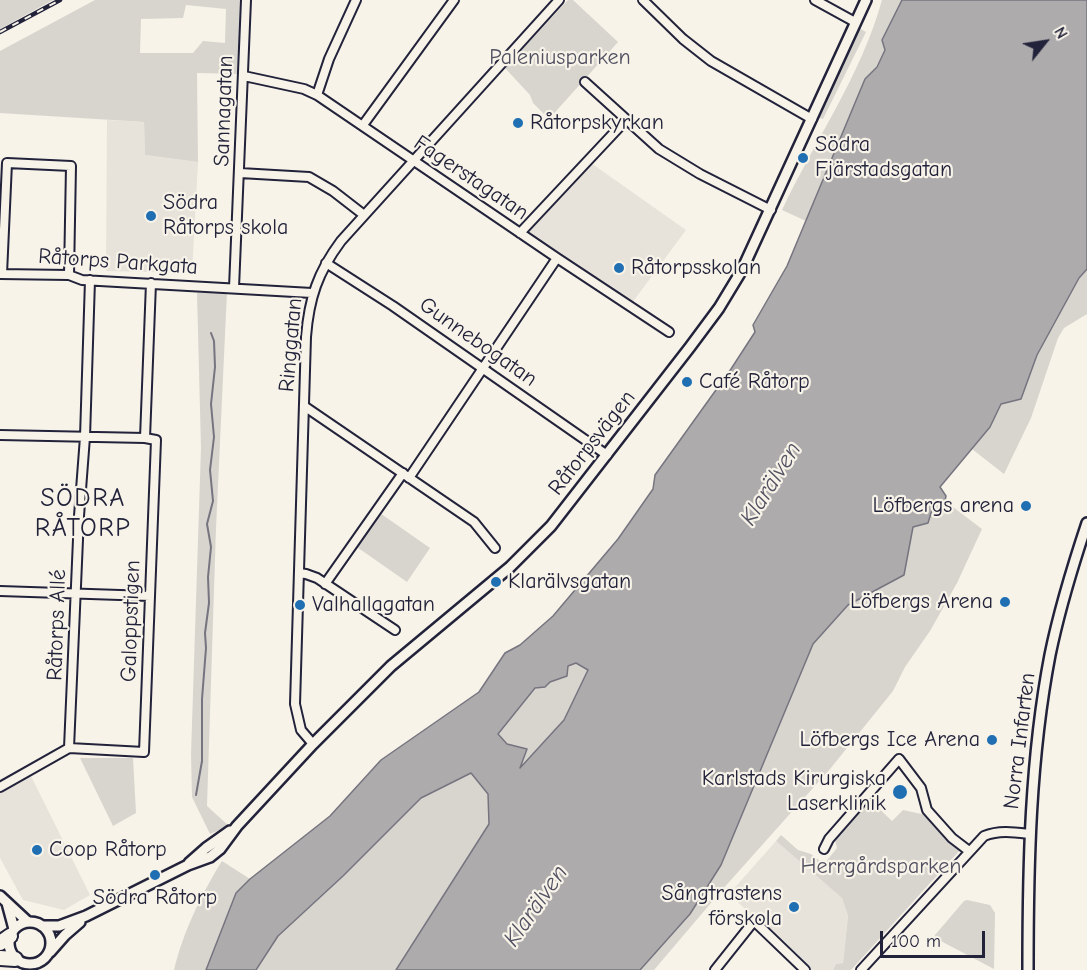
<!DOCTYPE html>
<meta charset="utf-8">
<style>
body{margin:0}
#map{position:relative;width:1087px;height:970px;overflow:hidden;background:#f7f3e8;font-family:"Comic Neue",sans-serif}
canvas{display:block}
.north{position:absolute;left:1015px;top:12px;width:60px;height:60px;-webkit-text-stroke:4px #f7f3e8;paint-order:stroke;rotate:60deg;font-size:16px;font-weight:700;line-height:24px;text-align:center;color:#22223b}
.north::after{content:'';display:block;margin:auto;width:21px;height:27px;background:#22223b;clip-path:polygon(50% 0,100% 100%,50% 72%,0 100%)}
.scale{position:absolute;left:880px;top:931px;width:105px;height:27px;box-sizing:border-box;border:3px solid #22223b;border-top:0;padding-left:8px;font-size:18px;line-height:21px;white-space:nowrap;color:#22223b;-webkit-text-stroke:4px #f7f3e8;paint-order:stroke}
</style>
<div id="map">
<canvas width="1087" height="970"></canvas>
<div class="north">N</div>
<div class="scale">100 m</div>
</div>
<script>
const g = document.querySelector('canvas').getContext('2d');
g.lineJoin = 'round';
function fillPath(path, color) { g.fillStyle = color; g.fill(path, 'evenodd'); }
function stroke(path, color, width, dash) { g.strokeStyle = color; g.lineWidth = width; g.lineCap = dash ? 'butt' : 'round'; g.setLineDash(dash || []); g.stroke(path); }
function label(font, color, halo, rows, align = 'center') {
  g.font = font + ' "Comic Neue",sans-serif'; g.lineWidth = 4.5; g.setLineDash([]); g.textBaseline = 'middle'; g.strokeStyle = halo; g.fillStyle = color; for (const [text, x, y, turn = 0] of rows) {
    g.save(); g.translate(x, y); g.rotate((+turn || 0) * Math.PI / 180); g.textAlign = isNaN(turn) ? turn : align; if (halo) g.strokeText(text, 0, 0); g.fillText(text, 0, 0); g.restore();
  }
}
fillPath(new Path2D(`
 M107,120L144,122L145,155L198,162L192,273L106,271Z
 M591,163L686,230L632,303L525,232Z
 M31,776L90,895L64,910L23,900L0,858V792Z
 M776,841L842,898L848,916L843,963L836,964L833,970H810L729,894Z`), '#e7e3db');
fillPath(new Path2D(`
 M0,0H53L0,29Z
 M95,0H241L239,74L197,73L198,162L145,155L144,122L0,113V51ZM186,5L226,9L225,43L203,41L193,53H140L141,19L183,18Z
 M568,0H573L618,42L549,119L533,103L530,95L505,68Z
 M882,0H902L882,40L885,49L876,67L865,79L806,221L782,210C815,140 861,76 882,0Z
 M857,27L866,32L823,119L817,117Z
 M1087,269V314L1064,328L1058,338L1031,418L1004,474L972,449L990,427L1001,403L1021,399L1037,355L1079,278Z
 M227,292L216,528L207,806L229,826L210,834L192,797L191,754L201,448L197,293Z
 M945,501L982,529L957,583L930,631L905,667L893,691L830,769L722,890L654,970H640L690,914L721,865L813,644L848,605L903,575L913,527L928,523L932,510L937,502Z
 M377,511L430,548L407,582L354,545Z
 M576,663L588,670L564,720L519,769L507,744L498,734L535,688L545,687L550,682L567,676L568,666Z
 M80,758H133L136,813L113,826Z
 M471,773L488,794L490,824L396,970H256L278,936L343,876L421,798Z
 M868,798L892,821L903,810L926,815L961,849L851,970H833L836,964L843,963L848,916L842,898L776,841L781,835L798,850L811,854L824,864L837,848L834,837Z
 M222,861L250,879L236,893L206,970H174C183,932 202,893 222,861Z
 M967,900L990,905L995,913L994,969L935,938V935L964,901Z`), '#d8d5cf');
const water = new Path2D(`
 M902,0H1087V269L1079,278L1037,355L1021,399L1001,404L990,427L940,487L946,496L945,501L937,502L932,510L928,523L913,527L904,575L848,605L813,644L721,865L690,914L640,970H396L489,824L488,794L471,773L421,798L343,876L278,936L256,970H206L236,893L250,879L330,816L381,760L479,692L505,653L520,645L553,616L618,539L653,489L655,475L731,369L755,332L753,325L787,266L865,79L877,67L885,50L882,40ZM576,663L588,670L564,720L520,768L527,749L507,744L498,734L535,688L545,687L550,682L567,676L568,666Z`);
fillPath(water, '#aeabad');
stroke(water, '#76747f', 1.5);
stroke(new Path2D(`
 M196,795L202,761V699L206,648L205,633L209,603L208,577L211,547L207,524L213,501L210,470L214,437L211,404L215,367L214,341L211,333`), '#76747f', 2);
const minor = new Path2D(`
 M643,0L683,39L711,61L812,119
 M815,0L855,22
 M244,76L304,89L317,95L557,258L669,332
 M585,82L659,149L700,174L771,210
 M317,95L329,59L356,0
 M363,125L454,0
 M240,173L309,177L333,191L364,215
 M520,233L626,120
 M326,263L393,306L607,455
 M0,274L69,275L82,280L312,293
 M2,274L7,163L71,166L69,275
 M234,288L246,0
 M304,406L474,522L495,548
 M0,435L145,438
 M409,478L557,258
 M299,573L306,574L317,578L395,630
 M325,584L403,473
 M0,591L150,596
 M313,744L301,730L295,704L306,337C309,298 318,272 341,241L559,0
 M69,748L144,752L156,440L145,438L151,283
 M0,787L69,748L79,516L85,437L90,280
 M824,849L829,839L899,759L921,788L927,810L952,838L969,851
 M715,970L754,921L805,970
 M861,970L984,836C999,830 1013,832 1029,834`);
const tertiary = new Path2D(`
 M189,863L206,848L230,831
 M0,896L28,922
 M7,903L14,929
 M9 943a21 21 0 1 1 42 0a21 21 0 1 1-42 0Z
 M42,926H59L86,916L188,865L210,857L220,849L237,826L313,744L391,666L510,567L551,526L690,347L719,308L742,270L866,0
 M50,952L65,935L80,922
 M1028,970C1028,865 1030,759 1050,655C1059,611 1073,565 1087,523`);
const motorway = new Path2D(`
 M0,943L10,936
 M0,958L15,959`);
stroke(minor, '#22223b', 12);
stroke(tertiary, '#22223b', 14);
stroke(motorway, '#22223b', 18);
stroke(minor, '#f7f3e8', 8);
stroke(tertiary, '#f7f3e8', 9);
stroke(motorway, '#f7f3e8', 14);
const rail = new Path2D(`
 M0,32L60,0`);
stroke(rail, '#22223b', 4.5);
stroke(rail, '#f7f3e8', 2, [7]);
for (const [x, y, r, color] of [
 [518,123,6,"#1f6fb2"],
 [803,158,6,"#1f6fb2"],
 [151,216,6,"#1f6fb2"],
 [619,268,6,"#1f6fb2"],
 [687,382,6,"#1f6fb2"],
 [1026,506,6,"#1f6fb2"],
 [496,582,6,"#1f6fb2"],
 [1005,602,6,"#1f6fb2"],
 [300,605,6,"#1f6fb2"],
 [992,740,6,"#1f6fb2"],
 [900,792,8,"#1f6fb2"],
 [37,850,6,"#1f6fb2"],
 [155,875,6,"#1f6fb2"],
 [794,907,6,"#1f6fb2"]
]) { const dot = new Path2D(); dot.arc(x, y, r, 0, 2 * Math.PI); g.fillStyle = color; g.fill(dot); stroke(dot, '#f7f3e8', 2); }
label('22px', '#504f60', '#f7f3e8', [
 ["Paleniusparken",560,58],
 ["Herrgårdsparken",881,867]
]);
label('22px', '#22223b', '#f7f3e8', [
 ["Sannagatan",224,111,-88],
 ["Fagerstagatan",471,178,34],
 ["Råtorps Parkgata",118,262,4],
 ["Gunnebogatan",478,342,35],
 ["Ringgatan",291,345,-85],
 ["Råtorpsvägen",592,443,-52],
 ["Galoppstigen",131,621,-88],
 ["Råtorps Allé",57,625,-88],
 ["Norra Infarten",1020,741,-83]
]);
label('22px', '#22223b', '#f7f3e8', [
 ["Råtorpskyrkan",530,123],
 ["Södra",815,145],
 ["Fjärstadsgatan",815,170],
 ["Södra",163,203],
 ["Råtorps skola",163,228],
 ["Råtorpsskolan",631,268],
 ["Café Råtorp",699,382],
 ["Löfbergs arena",1014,506,"right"],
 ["Klarälvsgatan",508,582],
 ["Löfbergs Arena",993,602,"right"],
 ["Valhallagatan",312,605],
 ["Löfbergs Ice Arena",980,740,"right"],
 ["Karlstads Kirurgiska",886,779,"right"],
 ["Laserklinik",886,804,"right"],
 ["Coop Råtorp",49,850],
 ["Sångtrastens",782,894,"right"],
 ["förskola",782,919,"right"],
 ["Södra Råtorp",155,898,"center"]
], 'left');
label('italic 24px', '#535263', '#f7f3e8', [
 ["Klarälven",771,484,-58],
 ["Klarälven",536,906,-55]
]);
g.letterSpacing = '1.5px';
label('26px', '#22223b', '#f7f3e8', [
 ["SÖDRA",83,499],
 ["RÅTORP",83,529]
]);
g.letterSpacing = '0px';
</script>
